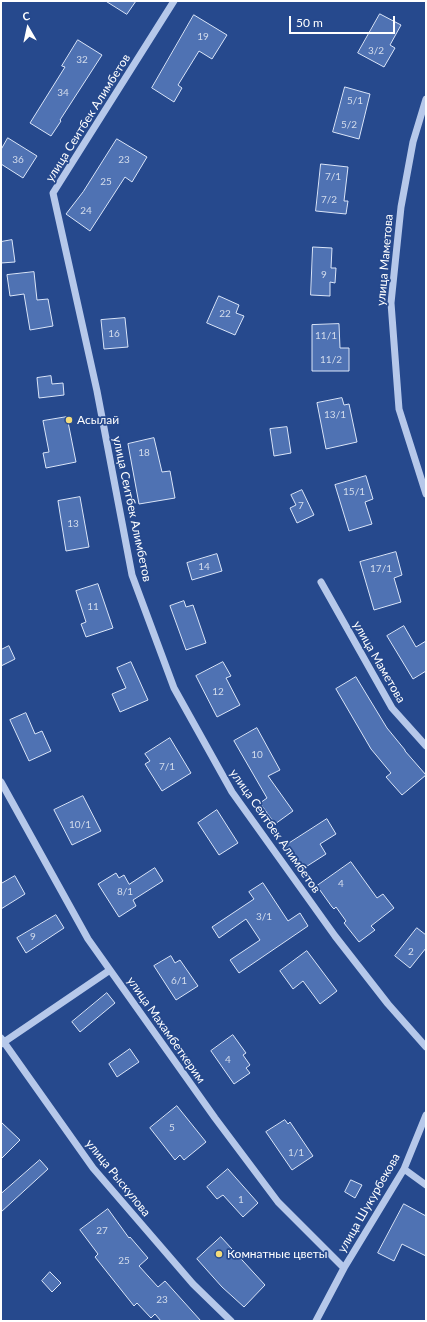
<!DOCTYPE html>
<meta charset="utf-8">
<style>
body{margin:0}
#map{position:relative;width:427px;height:1322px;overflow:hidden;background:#26498d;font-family:Lato,sans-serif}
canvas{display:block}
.frame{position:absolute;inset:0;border:2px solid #fff;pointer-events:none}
.north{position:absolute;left:8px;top:8px;width:40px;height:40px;-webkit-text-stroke:3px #26498d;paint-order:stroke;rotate:351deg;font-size:11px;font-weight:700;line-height:16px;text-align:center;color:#fff}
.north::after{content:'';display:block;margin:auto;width:14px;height:18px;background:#fff;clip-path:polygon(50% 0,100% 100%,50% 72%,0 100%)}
.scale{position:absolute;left:289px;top:16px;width:106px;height:18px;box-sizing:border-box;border:2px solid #fff;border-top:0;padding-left:5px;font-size:12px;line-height:14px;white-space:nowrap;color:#fff;-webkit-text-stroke:3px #26498d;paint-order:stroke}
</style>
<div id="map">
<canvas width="427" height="1322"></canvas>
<div class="frame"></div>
<div class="north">С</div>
<div class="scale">50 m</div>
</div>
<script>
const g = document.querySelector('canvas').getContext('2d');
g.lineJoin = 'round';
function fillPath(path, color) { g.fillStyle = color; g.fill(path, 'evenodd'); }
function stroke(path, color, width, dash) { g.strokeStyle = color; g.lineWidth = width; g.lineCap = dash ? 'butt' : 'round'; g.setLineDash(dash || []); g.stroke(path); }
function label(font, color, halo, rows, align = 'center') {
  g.font = font + ' Lato,sans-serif'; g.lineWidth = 3.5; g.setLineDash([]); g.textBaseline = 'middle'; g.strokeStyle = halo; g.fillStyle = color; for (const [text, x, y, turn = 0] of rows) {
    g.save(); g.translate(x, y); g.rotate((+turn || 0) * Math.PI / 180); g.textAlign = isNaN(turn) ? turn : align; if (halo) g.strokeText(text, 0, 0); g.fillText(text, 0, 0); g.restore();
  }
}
const building = new Path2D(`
 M106,1H136L127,14Z
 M380,14L401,25L390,45L395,48L384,67L358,53Z
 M194,15L227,35L212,59L199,51L178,85L182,88L174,102L152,88Z
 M78,40L102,55L60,120L61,121L51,136L30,123L65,67L62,66Z
 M345,87L370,94L359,139L333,132Z
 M8,138L37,156L23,178L1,164V150Z
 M117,139L147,157L132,182L125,177L90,231L66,214L83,192Z
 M321,164L348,167L344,201H348L346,214L316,211Z
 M12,240L15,262L1,263V242Z
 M313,247L332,248L331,268H336L335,283L330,282V296L311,295Z
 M34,272L37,300L48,299L53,326L30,330L24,294L10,296L7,275Z
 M219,296L239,305L236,313L244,316L235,335L207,323Z
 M125,318L128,347L104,349L101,320Z
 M339,324L340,348H349V371H312V325Z
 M51,376L52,384L63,383L64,395L39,398L37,378Z
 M342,398L344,405L349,404L357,442L326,449L317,403Z
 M67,417L76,462L46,468L43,453L49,452L43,421Z
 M287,427L291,453L274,456L270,429Z
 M154,438L162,472L170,471L175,498L139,504L128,444Z
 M366,476L373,499L365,502L372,524L349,531L335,485Z
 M302,490L314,515L297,523L290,508L296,505L291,495Z
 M80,497L89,547L66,551L58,501Z
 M396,552L402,575L394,578L401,602L374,610L360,562Z
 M217,554L222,571L192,580L187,563Z
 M98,584L113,628L86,637L81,624L86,622L76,591Z
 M184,601L186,607L193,605L206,643L186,650L170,606Z
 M404,626L416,647L426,641V671L413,679L387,636Z
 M9,646L15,659L1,666V650Z
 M131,662L148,700L120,712L112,694L126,688L117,668Z
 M223,662L231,676L226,678L240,705L217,717L196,676Z
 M356,677L387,728L405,750V751L426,775L402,795L386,777L391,773L371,749L336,689Z
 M26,713L35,734L42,731L51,751L29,761L10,720Z
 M257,728L280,770L268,776L293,811L275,824L260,803L267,798L234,741Z
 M170,738L191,773L162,791L145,764L150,761L145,754Z
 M83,796L101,831L72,845L54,810Z
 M217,810L238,843L219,855L198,823Z
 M327,819L336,834L320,844L326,854L301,870L285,846Z
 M351,862L377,898L383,894L394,908L371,926L375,930L359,942L344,923L346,921L336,907L334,909L332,907L317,886Z
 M155,868L163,881L133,900L136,906L119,917L98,884L116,873L119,878L124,875L129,884Z
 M15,876L25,894L1,909V884Z
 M263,883L288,921L300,913L308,926L239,973L230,960L260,940L246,919L219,938L212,927L254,899L249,892Z
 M56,915L64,928L26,953L17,938Z
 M417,928L426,935V948L410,968L395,956Z
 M307,951L337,991L320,1004L303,981L293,989L280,971Z
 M171,956L175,963L180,960L198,986L176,1000L154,966Z
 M107,993L115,1003L80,1032L72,1022Z
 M233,1035L246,1053L243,1055L250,1065L246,1068L250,1073L234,1084L211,1051Z
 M130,1049L139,1062L117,1077L109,1064Z
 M177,1106L206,1142L184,1160L180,1155L175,1160L150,1128Z
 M285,1120L288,1124L290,1122L313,1156L292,1170L266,1132Z
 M1,1122L20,1140L1,1159Z
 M40,1160L48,1169L1,1212V1194Z
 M228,1169L258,1203L243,1217L223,1195L217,1199L207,1187Z
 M351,1180L362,1185L355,1198L345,1192Z
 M404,1204L426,1216V1256L402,1244L394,1261L378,1253Z
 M108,1209L129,1238L130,1237L148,1258L139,1266L158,1287L165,1281L201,1321H161L155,1314L151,1318L137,1303L134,1306L95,1257L98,1254L80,1230Z
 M221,1237L265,1285L244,1307L222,1287L197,1259Z
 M50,1272L61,1283L52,1292L42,1281Z`);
fillPath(building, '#4f72b3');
stroke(building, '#dae5f8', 1);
stroke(new Path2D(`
 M174,1L53,193L97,391L132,575L174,688L232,792L335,936L388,1004L426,1047
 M426,99L413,142L401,207L391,303L399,409L426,494
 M321,582L392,708L426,746
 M1,782L88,939L215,1118L278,1202L344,1268
 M1,1038L93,1168L193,1284L231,1321
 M1,1044L110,970
 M404,1169L426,1185
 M316,1321L344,1268L404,1169L426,1115`), '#b6c8ea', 7);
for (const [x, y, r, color] of [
 [69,420,4,"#f4dc7a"],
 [219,1254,4,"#f4dc7a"]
]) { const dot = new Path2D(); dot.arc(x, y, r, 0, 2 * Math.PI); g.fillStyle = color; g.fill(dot); stroke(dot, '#26498d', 1.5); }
label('10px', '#d3dcec', null, [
 ["19",203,37],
 ["3/2",376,51],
 ["32",82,60],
 ["34",63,93],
 ["5/1",355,101],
 ["5/2",349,125],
 ["36",18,160],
 ["23",124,160],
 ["7/1",333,177],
 ["25",106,182],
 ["7/2",329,200],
 ["24",86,211],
 ["9",324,275],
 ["22",225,314],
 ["16",114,334],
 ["11/1",326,336],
 ["11/2",331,360],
 ["13/1",335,415],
 ["18",144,453],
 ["15/1",354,492],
 ["7",301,506],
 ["13",73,524],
 ["14",204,567],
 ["17/1",381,569],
 ["11",93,607],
 ["12",218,692],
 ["10",257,755],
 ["7/1",167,767],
 ["10/1",80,825],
 ["4",341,884],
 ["8/1",125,892],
 ["3/1",264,917],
 ["9",33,937],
 ["2",411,952],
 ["6/1",179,981],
 ["4",228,1060],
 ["5",172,1128],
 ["1/1",296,1153],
 ["1",241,1200],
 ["27",102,1231],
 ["25",124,1261],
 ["23",162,1300]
]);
label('12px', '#fff', '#26498d', [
 ["улица Сеитбек Алимбетов",88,118,-58],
 ["улица Маметова",385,260,-85],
 ["улица Сеитбек Алимбетов",132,509,78],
 ["улица Маметова",379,662,60],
 ["улица Сеитбек Алимбетов",275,831,55],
 ["улица Махамбеткерим",166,1030,55],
 ["улица Рыскулова",118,1178,51],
 ["улица Шукурбекова",369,1203,-60]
]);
label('12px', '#fff', '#26498d', [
 ["Асылай",77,420],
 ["Комнатные цветы",227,1254]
], 'left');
</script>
